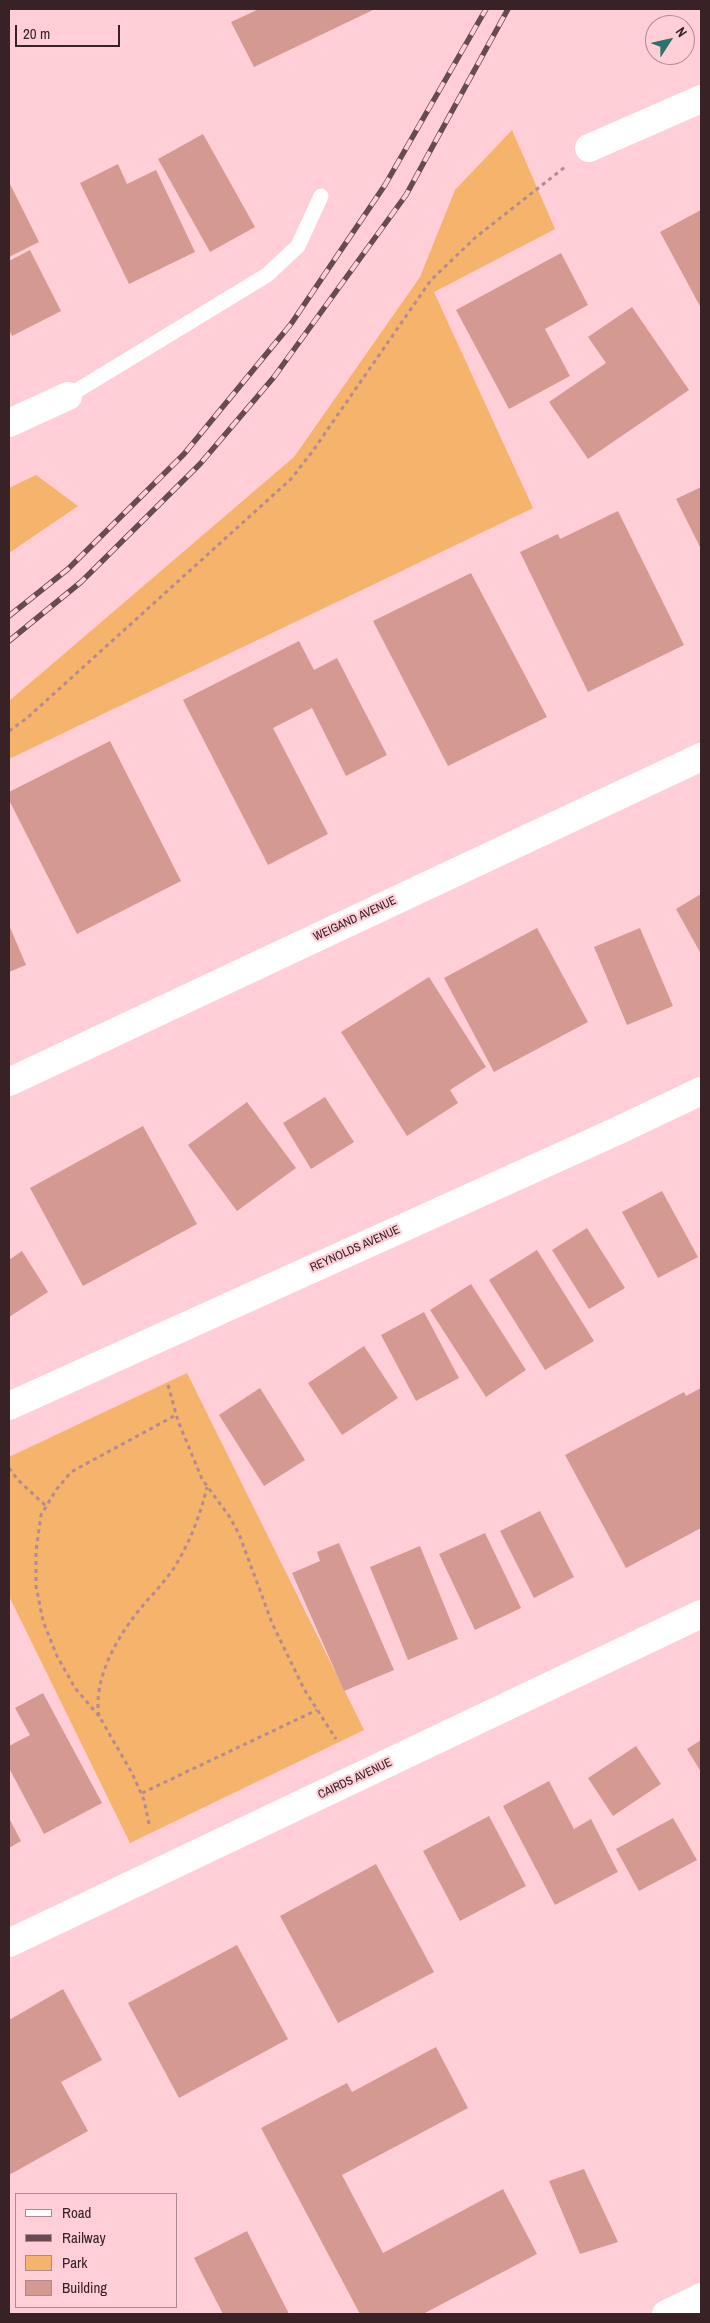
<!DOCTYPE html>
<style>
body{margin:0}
#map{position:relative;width:710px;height:2323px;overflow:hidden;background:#ffced6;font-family:"Archivo Narrow",sans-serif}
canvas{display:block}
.frame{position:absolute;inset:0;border:10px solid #382226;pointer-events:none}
.legend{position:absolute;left:15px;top:2193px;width:162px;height:115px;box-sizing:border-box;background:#ffced6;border:1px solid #af8990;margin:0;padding:6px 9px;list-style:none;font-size:15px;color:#382226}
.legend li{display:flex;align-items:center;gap:10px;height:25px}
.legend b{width:25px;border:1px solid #af8990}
.north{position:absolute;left:645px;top:15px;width:50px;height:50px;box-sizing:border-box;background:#ffced6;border:1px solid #af8990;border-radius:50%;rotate:55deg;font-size:14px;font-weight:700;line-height:20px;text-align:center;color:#382226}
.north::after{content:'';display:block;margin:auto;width:18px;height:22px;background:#2b736d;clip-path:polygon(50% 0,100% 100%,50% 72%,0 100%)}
.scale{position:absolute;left:15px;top:25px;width:105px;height:22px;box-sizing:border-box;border:2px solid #382226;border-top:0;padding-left:6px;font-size:15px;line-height:18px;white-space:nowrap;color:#382226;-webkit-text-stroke:4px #ffced6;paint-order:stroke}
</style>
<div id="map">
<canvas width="710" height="2323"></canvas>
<div class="frame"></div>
<ul class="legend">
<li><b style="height:6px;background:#fff"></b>Road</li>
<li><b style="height:6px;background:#674b50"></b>Railway</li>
<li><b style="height:14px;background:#f5b36c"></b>Park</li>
<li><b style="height:14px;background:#d49a92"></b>Building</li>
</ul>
<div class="north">N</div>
<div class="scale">20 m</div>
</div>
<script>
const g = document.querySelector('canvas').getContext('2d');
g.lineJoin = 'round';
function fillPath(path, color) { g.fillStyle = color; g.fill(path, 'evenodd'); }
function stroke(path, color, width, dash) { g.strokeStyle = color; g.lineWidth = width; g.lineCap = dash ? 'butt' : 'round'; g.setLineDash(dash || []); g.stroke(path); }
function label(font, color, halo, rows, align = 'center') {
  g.font = font + ' "Archivo Narrow",sans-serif'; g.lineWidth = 4.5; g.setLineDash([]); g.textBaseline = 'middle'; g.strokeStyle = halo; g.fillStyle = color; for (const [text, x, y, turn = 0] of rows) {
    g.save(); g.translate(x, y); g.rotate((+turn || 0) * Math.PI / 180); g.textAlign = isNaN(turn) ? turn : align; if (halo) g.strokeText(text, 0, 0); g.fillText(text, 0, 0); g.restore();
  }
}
fillPath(new Path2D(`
 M512,130L555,229L434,292L533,508L9,759V701L294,457L420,277L455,190Z
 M36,475L78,506L9,553V488Z
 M187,1373L364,1730L130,1843L9,1596V1457Z`), '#f5b36c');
fillPath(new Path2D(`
 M259,9H375L254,67L231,22Z
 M203,134L255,227L210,252L158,159Z
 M118,164L127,184L156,170L195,252L129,284L80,183Z
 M9,182L39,242L9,257Z
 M701,210V308L660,232Z
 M30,250L61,311L12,336L9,329V261Z
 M561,253L588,305L545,329L570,376L509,409L456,310Z
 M632,307L689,390L588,459L549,402L606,363L588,337Z
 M701,487V549L676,499Z
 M618,511L684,645L588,692L520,552L558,534L560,539Z
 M471,573L547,717L448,766L373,621Z
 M299,641L314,670L337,658L387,755L346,776L312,708L273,728L328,834L268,865L183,700Z
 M110,741L181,881L77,934L9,800V792Z
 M701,894V954L676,909Z
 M9,925L26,965L9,972Z
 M537,928L588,1022L494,1072L444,978Z
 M640,928L673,1006L627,1025L594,947Z
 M429,977L486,1067L450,1090L458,1103L407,1136L341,1032Z
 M325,1097L354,1142L311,1169L283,1123Z
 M247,1102L296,1168L237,1211L188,1145Z
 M143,1126L197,1224L83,1286L30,1188Z
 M662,1191L698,1257L658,1278L622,1212Z
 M587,1228L625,1288L589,1309L552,1250Z
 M537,1250L594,1341L545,1370L489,1280Z
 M22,1251L48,1292L9,1317V1260Z
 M471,1284L526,1370L486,1397L430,1310Z
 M424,1312L459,1378L416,1401L381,1335Z
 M364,1346L398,1398L342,1435L308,1383Z
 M260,1388L305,1460L264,1486L219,1415Z
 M701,1388V1528L626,1568L565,1455L684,1392L686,1396Z
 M540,1511L574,1577L534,1598L500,1531Z
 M485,1533L521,1608L475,1630L439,1554Z
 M339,1543L394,1670L344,1691L292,1573L320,1561L317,1552Z
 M420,1546L458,1639L408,1660L370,1567Z
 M43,1693L102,1803L44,1834L9,1768V1746L30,1735L15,1708Z
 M701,1740V1772L687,1749Z
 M636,1746L661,1784L613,1816L588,1778Z
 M549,1781L574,1829L591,1819L618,1872L555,1905L503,1806Z
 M489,1816L526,1886L460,1921L423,1851Z
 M9,1818L21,1841L9,1848Z
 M673,1818L697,1860L639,1891L616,1849Z
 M376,1864L434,1972L338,2023L280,1916Z
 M237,1945L288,2039L179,2098L128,2003Z
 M63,1989L102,2060L61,2082L88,2131L9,2175V2020Z
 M436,2047L468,2108L342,2175L383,2253L503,2189L537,2254L423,2314H360L261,2128L347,2083L352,2092Z
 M584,2169L618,2242L580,2254L549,2181Z
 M247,2231L289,2314H223L194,2258Z`), '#d49a92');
stroke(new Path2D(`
 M9,731L27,718L291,479L312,452L431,280L476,237L565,167
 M168,1385L178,1421L202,1479L229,1516L239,1534L272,1623L304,1689L336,1739
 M9,1468L18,1480L46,1506
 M99,1716L75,1688L57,1656L43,1621L36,1586V1551L41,1515L56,1490L71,1472L176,1415
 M142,1793L317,1710
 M149,1824L144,1800L132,1773L99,1716C93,1683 114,1643 133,1618C146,1600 162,1586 174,1568C190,1542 200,1516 207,1487`), '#b38c93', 3, [4, 4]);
stroke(new Path2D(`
 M68,396L267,275L298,246L321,196`), '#fff', 15);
stroke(new Path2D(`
 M589,148L701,99
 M9,423L68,396
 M9,1082L701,757
 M9,1406L617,1131L701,1091
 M9,1943L701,1614`), '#fff', 28);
stroke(new Path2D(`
 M666,2314L701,2297`), '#fff', 28);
const rail = new Path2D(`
 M9,616L68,569L184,454L291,324L385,185L486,9
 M9,641L81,582L200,464L274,377L406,195L508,9`);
stroke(rail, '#674b50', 5.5);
stroke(rail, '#ffced6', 4, [11]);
label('12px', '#382226', '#ffced6', [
 ["WEIGAND AVENUE",355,919,-25],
 ["REYNOLDS AVENUE",355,1249,-24],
 ["CAIRDS AVENUE",355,1779,-25]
]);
</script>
